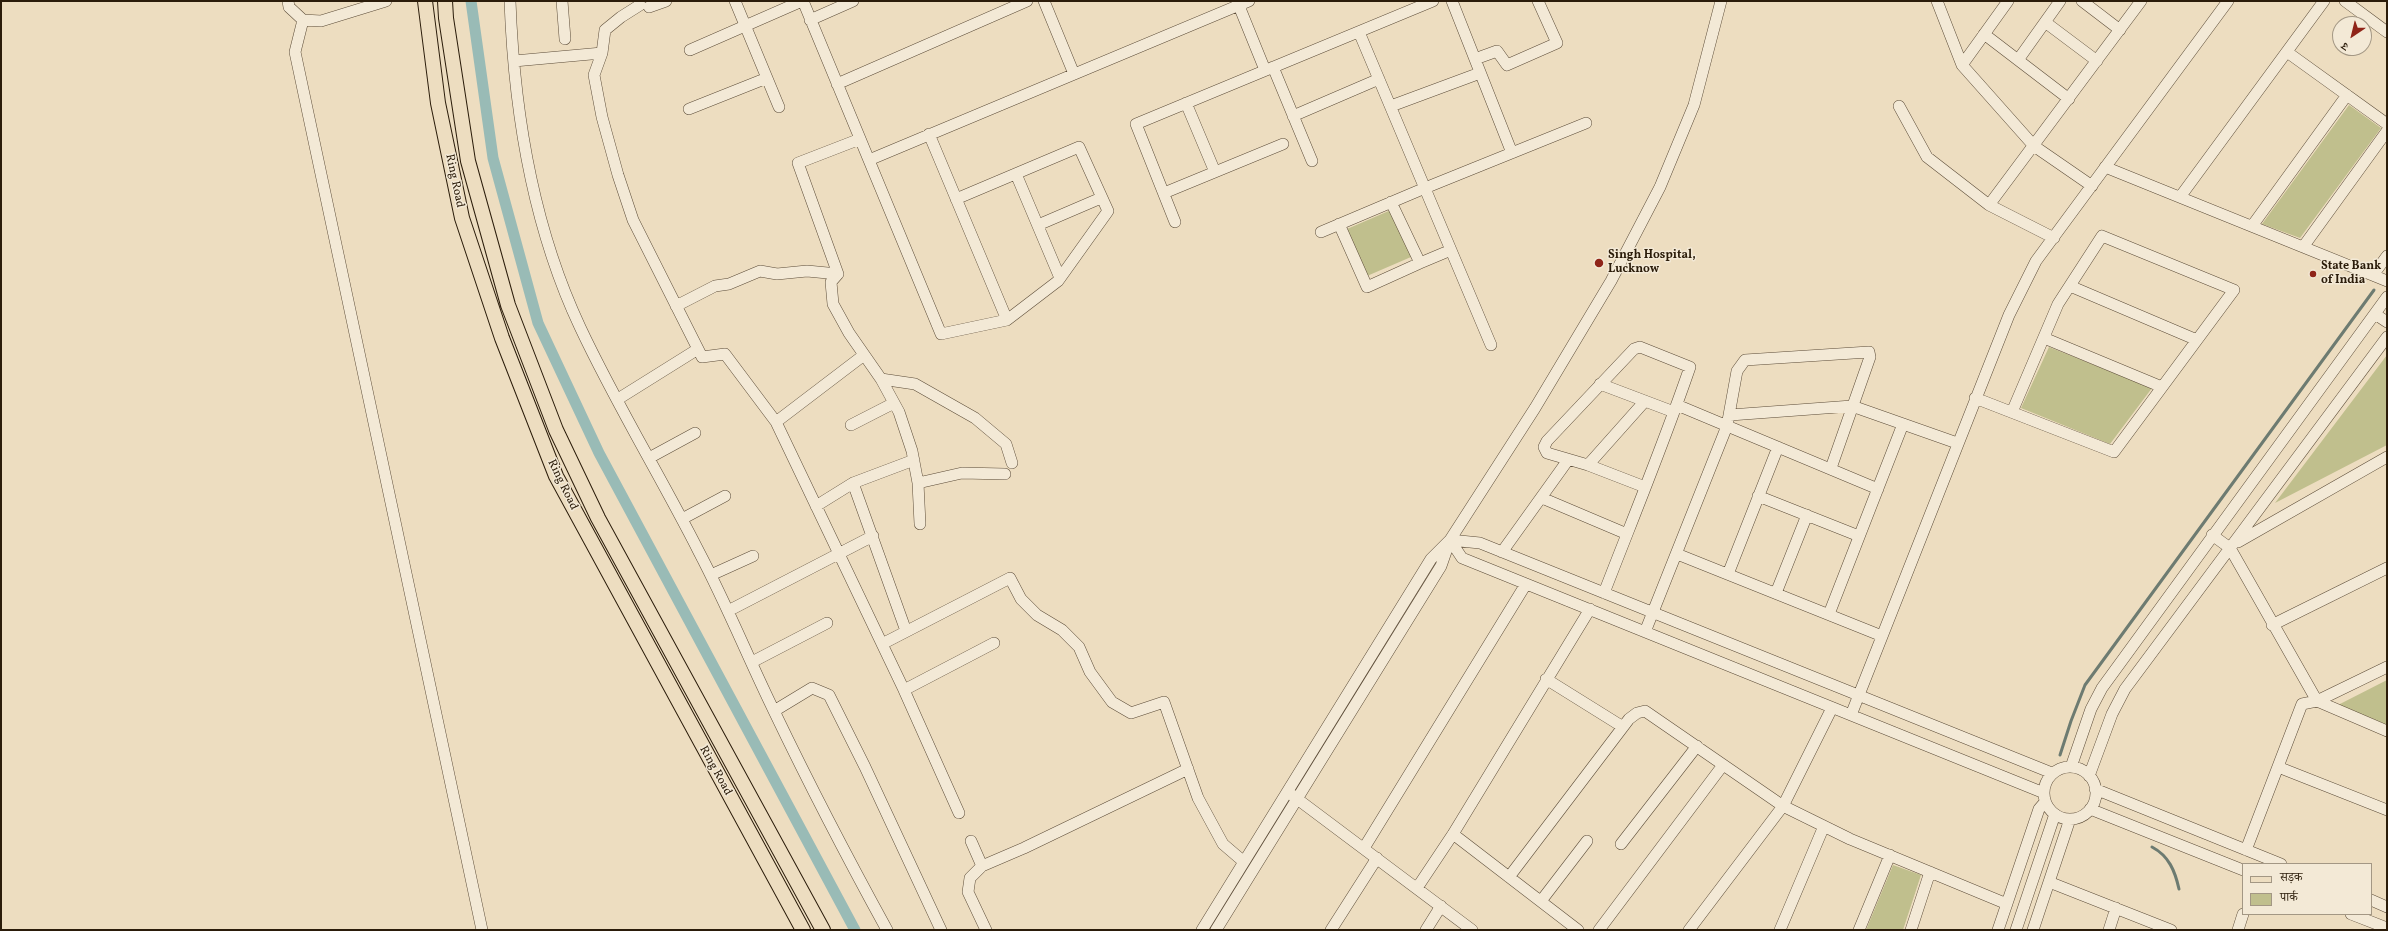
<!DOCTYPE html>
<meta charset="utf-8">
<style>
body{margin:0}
#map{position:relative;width:2388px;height:931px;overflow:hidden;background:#edddc0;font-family:Vollkorn,"Noto Serif Devanagari",serif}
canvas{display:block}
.frame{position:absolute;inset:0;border:2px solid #2b1c0a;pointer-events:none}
.legend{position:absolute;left:2242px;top:863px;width:130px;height:52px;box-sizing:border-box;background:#f3e9d6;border:1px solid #a39784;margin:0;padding:5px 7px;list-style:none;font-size:12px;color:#2b1c0a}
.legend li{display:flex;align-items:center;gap:8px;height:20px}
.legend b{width:20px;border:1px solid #a39784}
.north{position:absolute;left:2332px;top:16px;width:40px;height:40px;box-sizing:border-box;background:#f3e9d6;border:1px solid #a39784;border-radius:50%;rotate:215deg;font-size:11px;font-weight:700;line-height:16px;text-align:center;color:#2b1c0a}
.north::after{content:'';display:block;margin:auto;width:14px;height:18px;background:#8f2418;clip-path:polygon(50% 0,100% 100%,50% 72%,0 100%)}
</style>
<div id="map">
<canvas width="2388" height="931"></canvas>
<div class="frame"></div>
<ul class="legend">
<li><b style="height:5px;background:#edddc0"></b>सड़क</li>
<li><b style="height:11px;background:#c0bf8d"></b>पार्क</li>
</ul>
<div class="north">उ</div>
</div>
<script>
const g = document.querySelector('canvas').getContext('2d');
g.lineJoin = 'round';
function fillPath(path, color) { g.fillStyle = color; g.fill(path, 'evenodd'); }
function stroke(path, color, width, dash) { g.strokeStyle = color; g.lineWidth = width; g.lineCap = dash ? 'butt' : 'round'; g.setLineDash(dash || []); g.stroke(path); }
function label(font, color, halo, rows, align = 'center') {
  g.font = font + ' Vollkorn,serif'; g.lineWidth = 3; g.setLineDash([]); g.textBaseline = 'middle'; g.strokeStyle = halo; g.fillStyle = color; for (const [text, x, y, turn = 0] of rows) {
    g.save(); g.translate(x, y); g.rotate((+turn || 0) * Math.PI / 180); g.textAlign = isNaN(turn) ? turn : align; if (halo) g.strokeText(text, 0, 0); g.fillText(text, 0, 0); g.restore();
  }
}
fillPath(new Path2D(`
 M2349,105L2381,128L2300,238L2262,224Z
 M1391,210L1411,257L1367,276L1347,229Z
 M2049,347L2152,388L2110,444L2021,408Z
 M2387,355V445L2275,503Z
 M2387,680V725L2338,705Z
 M1893,865L1921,875L1903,930H1866Z`), '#c0bf8d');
stroke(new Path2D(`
 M2060,755L2071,721L2085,685L2374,290
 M2152,847C2169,856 2175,871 2179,889`), '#6d7b71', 3);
stroke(new Path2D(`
 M471,1L493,158L538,323L599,453L855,930`), '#99bbb6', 11);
const minor = new Path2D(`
 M288,1L289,7L303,20
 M510,1C514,111 533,227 580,327C616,404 661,477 699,552C727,605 749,660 775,713C810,786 848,859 887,930
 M562,1L565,39
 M735,1L779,107
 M803,1L941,334L1007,320L1058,281L1108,211L1079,147L956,199
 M1044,1L1074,74
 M1237,1L1265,70
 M1452,1L1512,153
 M1937,1L1962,65L2034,146L2092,186
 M2082,1L2120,30
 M2345,1L2387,32
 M640,5L621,17L605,30L602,53L594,75L602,117L618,175L633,220L702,357L725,354L776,422L904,690L959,813
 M649,7L666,1
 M303,20L295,52L482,930
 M303,20L321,21L386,1
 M810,20L853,1
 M2045,22L2097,61
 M1359,32L1491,345
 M1984,34L2069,99
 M690,50L802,1
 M2287,52L2387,124
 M1475,59L1497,51L1507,65L1557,43L1538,1
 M2018,60L2060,1
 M514,61L602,53
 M1962,65L2008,1
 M1273,67L1312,161
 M837,84L1027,1
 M1186,103L1215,172
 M1391,106L1480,73
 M1899,106L1927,157L1989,205L2054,238
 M689,109L767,78
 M1293,116L1379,79
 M929,134L1007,320
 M869,160L1249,1
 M2105,167L2387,281
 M1016,174L1060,278
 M1164,193L1283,144
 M2180,197L2324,1
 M1989,205L2141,1
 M1175,222L1136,124L1433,1
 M1339,224L1367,287L1420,263L1391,202
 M1038,225L1101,198
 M2252,226L2347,95
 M1321,232L1425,188L1586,123
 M2303,247L2387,131
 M1420,263L1451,250
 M838,274L831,282L833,304L849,333L881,379L899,412L912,451L918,483L920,524
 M838,274L798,163L860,139
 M2373,275L2387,256
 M2070,286L2197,340
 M676,306L715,286L729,284L760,271L777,274L807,271L838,274
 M2375,314L2387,322
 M2044,338L2162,387
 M881,379L915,384L975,418L1006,444L1012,463
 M1600,384L1674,412
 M1975,398L2114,452L2234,290L2102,236L2058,304L2012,412
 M618,399L698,349
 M1677,405L1878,489
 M1730,415L1852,406L1957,443
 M776,422L864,355
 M851,425L894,403
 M649,458L695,433
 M1588,465L1645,401
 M853,483L906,631
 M918,483L962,473L1005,474
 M1758,496L1859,536
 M1542,498L1627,534
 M816,506L853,483L914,460
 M682,519L725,496
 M2212,535L2230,548L2317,701L2387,731
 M1450,540L1462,558L2044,793
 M1450,540L1480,543L2052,773
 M2238,542L2387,457
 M1502,552L1568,460
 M1677,554L1882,636
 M1728,574L1778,447
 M711,575L753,556
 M1604,593C1633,518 1664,443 1690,367L1640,347L1634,349L1547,441L1544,447L1547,453L1588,465L1645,487
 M1776,593L1807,515
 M728,611L873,536
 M1829,614L1903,424
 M2272,625L2387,568
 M1645,632L1727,426L1737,371L1745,360L1869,352L1870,357L1831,468
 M882,644L1010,578L1021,599L1037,615L1062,630L1079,647L1090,672L1112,702L1131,713L1164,702L1198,798L1223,844L1244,862
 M752,662L827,623
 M1546,679L1623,727
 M904,690L994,643
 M774,711L812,688L829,695L865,767L941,930
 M1851,715L2009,315L2036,261L2228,1
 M2071,767L2091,709L2102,688L2387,297
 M2278,767L2387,810
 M2044 793a26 26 0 1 1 52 0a26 26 0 1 1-52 0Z
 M2089,776L2112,714L2125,689L2387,337
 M2095,789L2281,864
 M1292,795L1472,930
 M2090,809L2243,870
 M1453,834L1578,930
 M971,841L982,866
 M1621,844L1697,746
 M1364,848L1526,584
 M2246,850L2302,704L2317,701L2387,667
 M1509,877L1629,719L1637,713L1645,711L1783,806L1850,839L2007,904
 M2049,882L2171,930
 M1417,888L1453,834L1590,609
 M2371,900L2387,907
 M1541,901L1587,841
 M2351,914L2387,928
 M986,930L968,892L970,878L982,866L1024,848L1188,769
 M1202,930L1431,559L1450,540L1535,408L1611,281L1660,187L1694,105L1721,1
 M1216,930L1441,566L1449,543
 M1331,930L1377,858
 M1426,930L1441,906
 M1599,930L1723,765
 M1689,930L1783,806L1832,708
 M1780,930L1824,826
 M1859,930L1890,855
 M1911,930L1930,872
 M1998,930L2039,809L2045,802
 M2016,930L2055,814
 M2033,930L2070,819
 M2109,930L2116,908
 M2238,930L2243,914`);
const major = new Path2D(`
 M425,1L438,103L462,218L502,338L556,476L803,930
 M445,1L446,18L468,161L508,305L556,430L598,518L823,930`);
stroke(minor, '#5c4c38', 12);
stroke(major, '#2b1c0a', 16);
stroke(minor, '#f3e9d6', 11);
stroke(major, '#edddc0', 14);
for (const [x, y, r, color] of [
 [1599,263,5,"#8f2418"],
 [2313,274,4,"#8f2418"]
]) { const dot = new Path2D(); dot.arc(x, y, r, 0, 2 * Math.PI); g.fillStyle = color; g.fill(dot); stroke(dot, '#f3e9d6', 1.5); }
label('12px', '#2b1c0a', '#f3e9d6', [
 ["Ring Road",454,181,78],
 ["Ring Road",562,485,64],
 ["Ring Road",715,771,61]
]);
label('bold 12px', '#2b1c0a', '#f3e9d6', [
 ["Singh Hospital,",1608,256],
 ["Lucknow",1608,270],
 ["State Bank",2321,267],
 ["of India",2321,281]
], 'left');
</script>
